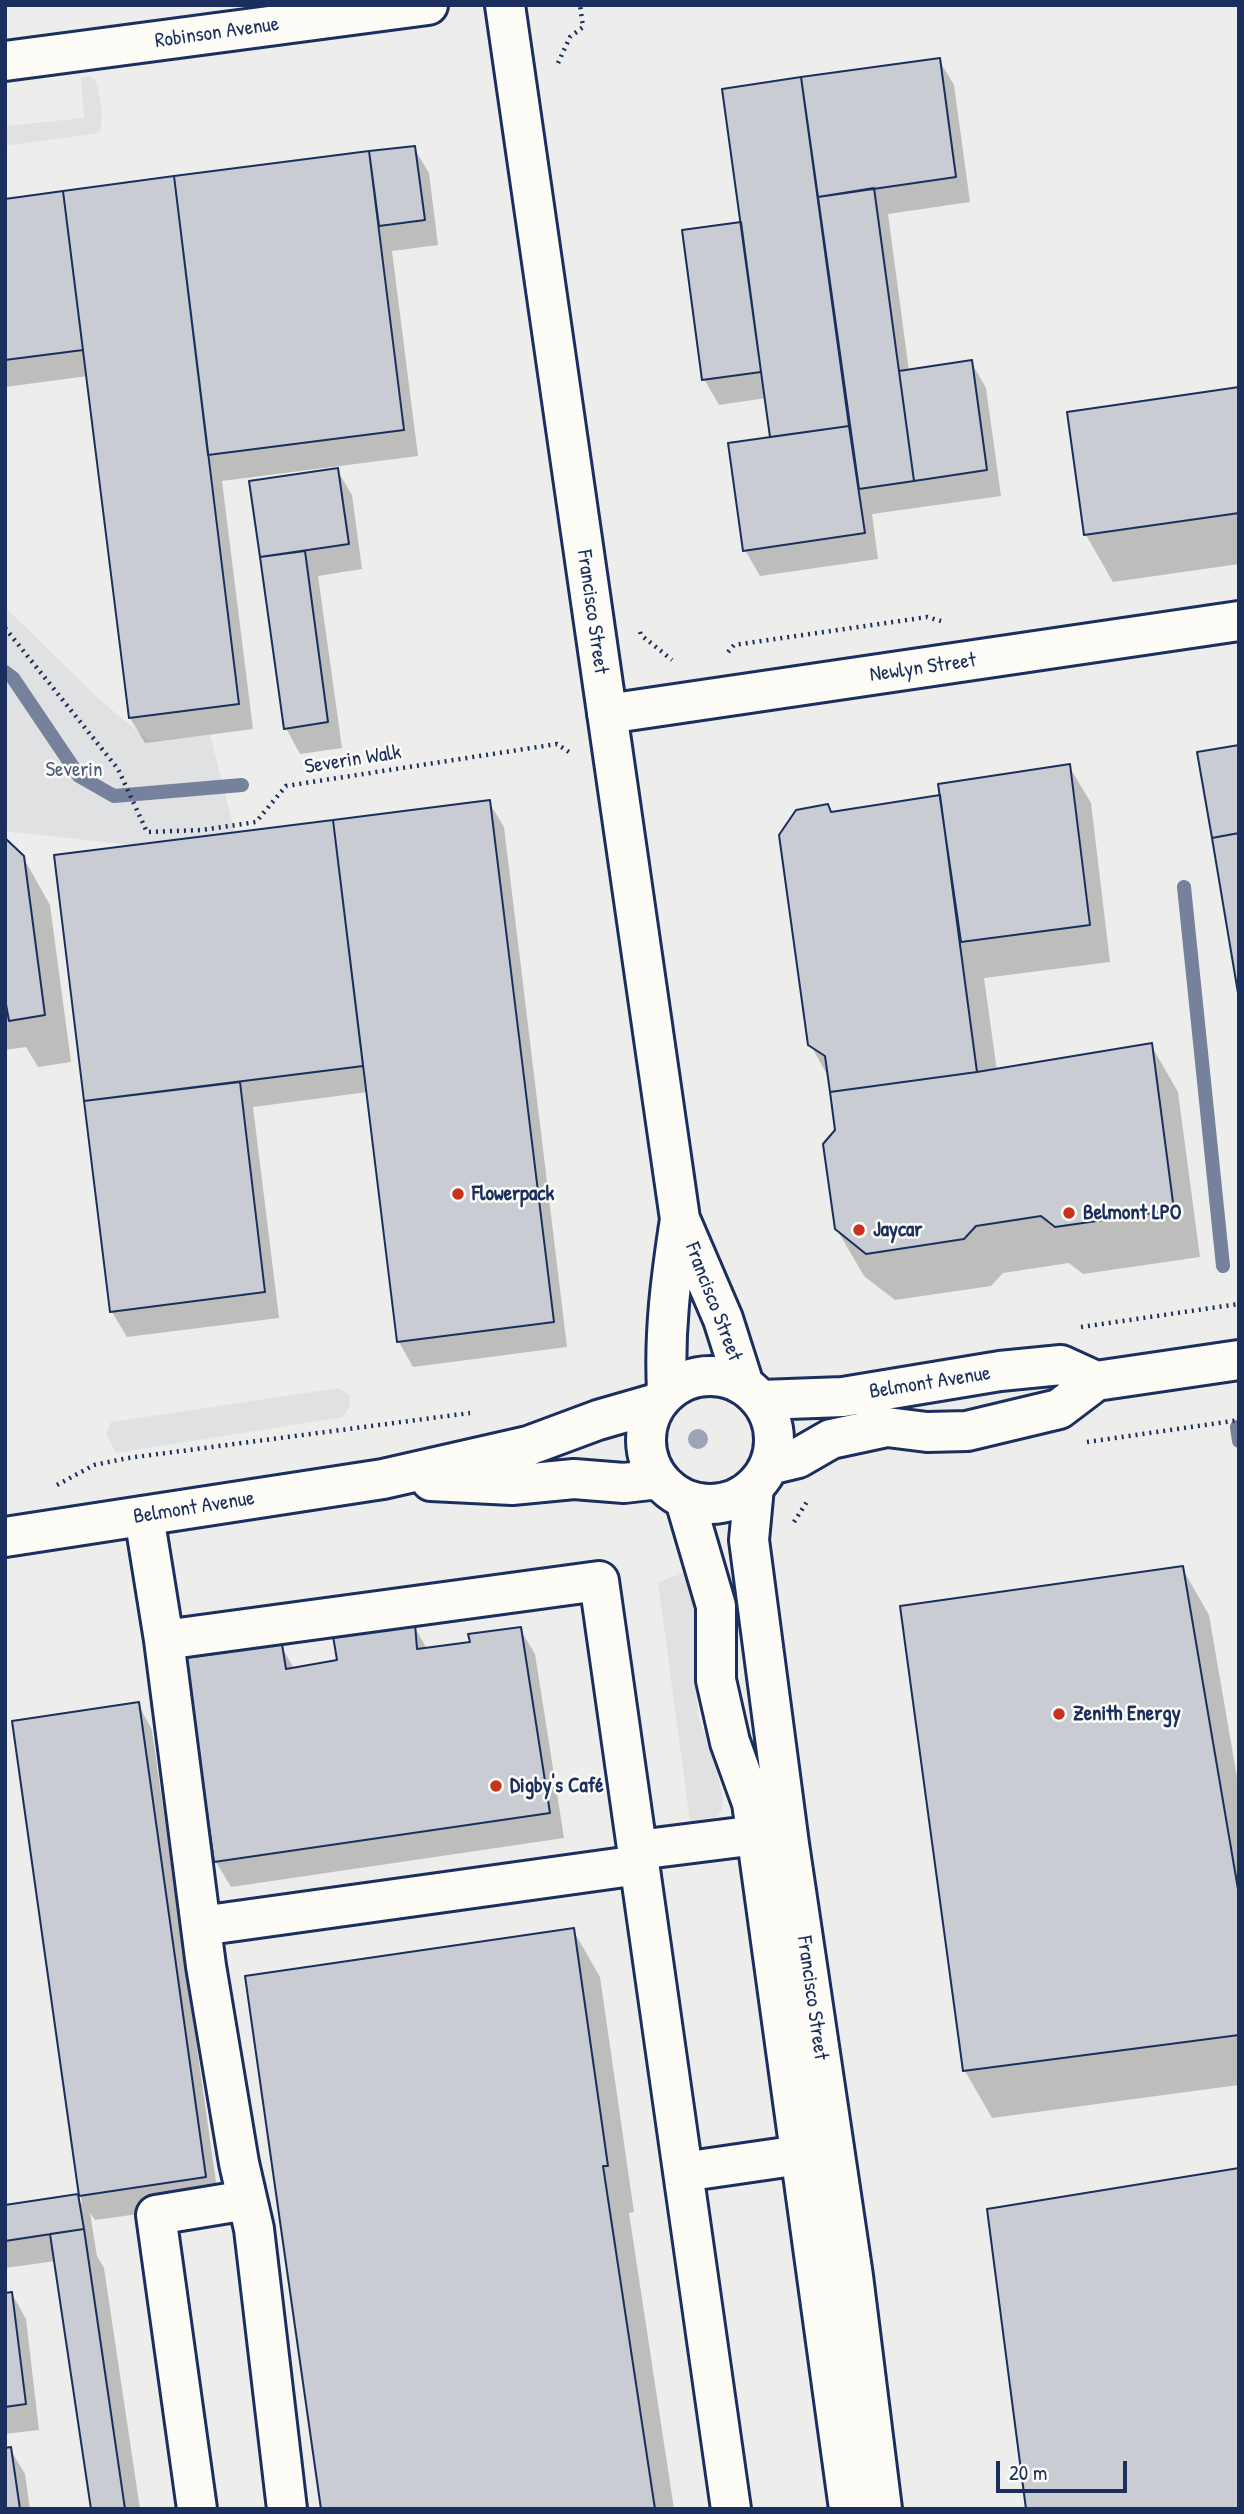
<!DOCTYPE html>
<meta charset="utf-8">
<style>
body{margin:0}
#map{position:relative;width:1244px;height:2514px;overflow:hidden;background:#fdfcf7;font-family:"Patrick Hand",sans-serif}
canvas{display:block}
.frame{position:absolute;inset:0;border:7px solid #1b2f5e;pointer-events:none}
.scale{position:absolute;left:996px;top:2461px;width:131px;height:32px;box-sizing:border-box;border:4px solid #1b2f5e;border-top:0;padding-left:9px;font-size:21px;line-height:24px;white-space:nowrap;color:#1b2f5e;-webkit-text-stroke:5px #fdfcf7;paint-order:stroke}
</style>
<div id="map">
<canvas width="1244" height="2514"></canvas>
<div class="frame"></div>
<div class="scale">20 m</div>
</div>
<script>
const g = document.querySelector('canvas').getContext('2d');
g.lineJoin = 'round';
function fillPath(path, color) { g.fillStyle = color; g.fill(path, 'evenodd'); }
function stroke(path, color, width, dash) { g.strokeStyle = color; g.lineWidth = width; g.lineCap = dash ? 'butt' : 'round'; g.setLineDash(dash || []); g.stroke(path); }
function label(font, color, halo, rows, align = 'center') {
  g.font = font + ' "Patrick Hand",sans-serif'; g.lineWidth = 5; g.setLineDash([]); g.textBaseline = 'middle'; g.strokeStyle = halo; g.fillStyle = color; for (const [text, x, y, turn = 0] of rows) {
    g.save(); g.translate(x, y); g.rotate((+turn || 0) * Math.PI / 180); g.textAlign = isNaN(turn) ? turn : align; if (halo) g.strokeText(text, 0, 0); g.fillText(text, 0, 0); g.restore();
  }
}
fillPath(new Path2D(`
 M5,5H1239V2509H5Z`), '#edeeec');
fillPath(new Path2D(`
 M89,76L96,81C100,98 105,117 99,133L5,146V126L84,118L81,78Z
 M5,600L8,610L99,699L149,741L210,735L241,857L5,831Z
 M339,1388L349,1395L350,1406L343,1417L116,1453L106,1434L111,1422Z
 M684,1573L696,1610L699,1631L694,1661L698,1715L714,1761L723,1799L722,1811L713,1820L690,1822L658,1582Z`), '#e0e1e3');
fillPath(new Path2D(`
 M939,60L954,85L970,202L888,214L909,371L971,362L986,388L1001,496L872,514L878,559L760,576L745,550L772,439L766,398L719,405L704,379L743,224L724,90Z
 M414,148L429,173L438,245L392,251L418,456L222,481L253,729L145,743L130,718L88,376L5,387V200Z
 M1239,389V564L1113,582L1086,535L1069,413Z
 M337,470L352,495L362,569L318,576L342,748L300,754L286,728L251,482Z
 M1069,766L1091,803L1110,962L984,978L997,1071L1151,1045L1178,1092L1200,1257L1083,1274L1069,1263L1003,1273L991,1286L895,1300L864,1276L836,1228L837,1131L830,1080L810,1044L828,806L832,813L942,796Z
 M489,802L504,827L567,1347L413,1367L399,1342L368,1092L253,1107L279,1318L127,1337L112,1312L56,857Z
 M5,841L23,857L50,905L71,1062L38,1067L26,1047L5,1050Z
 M1182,1568L1209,1615L1239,1789V2085L992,2118L965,2071L902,1607Z
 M414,1626L427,1649L472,1643L520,1629L535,1654L564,1838L231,1887L216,1862L187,1660L281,1646L295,1670L339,1662Z
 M138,1704L152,1730L219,2203L95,2220L90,2213L97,2256L104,2268L140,2509H93L56,2261L5,2268V2207L77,2196L82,2204L14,1722Z
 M573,1930L600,1977L634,2212L629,2213L674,2509H322Z
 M12,2294L26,2319L39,2430L5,2434V2295Z
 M10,2449L25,2474L30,2509H5Z`), '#0003');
stroke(new Path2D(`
 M5,672L13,678L79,776L114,796L242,785
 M1184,887L1223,1266
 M1237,1427L1239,1441`), '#76819c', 14);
const building = new Path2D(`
 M940,58L956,177L818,197L801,77Z
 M801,77L849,426L770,437L722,89Z
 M415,146L425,220L379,226L369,151Z
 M369,151L404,430L208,455L174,176Z
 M174,176L239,704L129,718L63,191Z
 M874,188L914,481L859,489L818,197Z
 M63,191L83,350L5,360V199Z
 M741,222L761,372L702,380L682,230Z
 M972,360L987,470L914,481L899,371Z
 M1239,387V513L1084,535L1067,412Z
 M849,426L865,533L743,551L728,443Z
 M338,468L349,544L260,557L249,481Z
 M305,551L328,722L284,729L260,557Z
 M1239,745V833L1212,838L1197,752Z
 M1070,764L1090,925L961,942L938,784Z
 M940,795L977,1072L830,1092L825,1056L808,1045L779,835L796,810L828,804L831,812Z
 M490,800L554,1322L397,1342L333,820Z
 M333,820L363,1066L84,1101L54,855Z
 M1239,833V999L1212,838Z
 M5,838L24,856L45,1015L9,1021L5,999Z
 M1152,1043L1174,1210L1055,1227L1041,1216L976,1226L964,1239L866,1254L835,1229L823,1144L835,1130L830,1092L977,1072Z
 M240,1082L265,1292L110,1312L84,1101Z
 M1183,1566L1239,1895V2035L963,2071L900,1606Z
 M415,1624L417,1649L470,1642L468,1634L521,1627L550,1813L214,1862L185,1658L282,1644L286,1669L337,1660L333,1636Z
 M139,1702L206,2177L79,2196L12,1721Z
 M574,1928L608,2166H603L655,2509H321L245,1976Z
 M1239,2168V2509H1026L987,2209Z
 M78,2194L84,2229L5,2241V2205Z
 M84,2229L125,2509H91L50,2234Z
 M12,2292L26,2404L5,2407V2293Z
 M11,2447L20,2509H5V2448Z`);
fillPath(building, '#c9ccd3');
stroke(building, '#1b2f5e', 2);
const minor = new Path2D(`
 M505,5L680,1219L723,1319L744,1385
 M5,61L428,5
 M607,714L1239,621
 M667,1391C664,1331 671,1278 680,1219
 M754,1487L749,1540L789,1844L853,2276L882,2509
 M685,1500L716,1606V1680L730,1742L752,1803L849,2509
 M144,1516L164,1640
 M638,1850L757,1835
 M201,1926L639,1865
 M683,2172L800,2155
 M197,2509L156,2215L247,2200
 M287,2509L254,2229L239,2163L206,1966L164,1640L599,1581L731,2509`);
const major = new Path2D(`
 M646 1440a64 64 0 1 1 128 0a64 64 0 1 1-128 0Z
 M761,1400L843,1397L1000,1371L1061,1365L1096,1381
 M769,1465L798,1458L831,1439L887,1427L927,1432L967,1431L1059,1409L1096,1381L1239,1360
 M431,1481L512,1485L574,1479L624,1483L659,1479
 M5,1537L383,1479L528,1446L598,1420L657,1403`);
stroke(minor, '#1b2f5e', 44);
stroke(major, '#1b2f5e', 44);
stroke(new Path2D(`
 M558,63L570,37L583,27L580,5
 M5,628L118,769L147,832L202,830L256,822L286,786L557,744L569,752
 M640,632L641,635L672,660
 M728,652L734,645L927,617L941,621
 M1081,1327L1239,1304
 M1087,1442L1239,1420
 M57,1485L94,1465L128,1458L470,1413
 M794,1522L808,1500`), '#1b2f5e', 4.5, [2, 5]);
stroke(minor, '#fdfcf7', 38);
stroke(major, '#fdfcf7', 38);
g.fillStyle = '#9ca4b5';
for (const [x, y] of [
 [698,1439]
]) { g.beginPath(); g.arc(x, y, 10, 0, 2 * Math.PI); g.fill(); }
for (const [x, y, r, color] of [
 [458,1194,7,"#c8321e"],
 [1069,1213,7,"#c8321e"],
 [859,1230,7,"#c8321e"],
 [1059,1714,7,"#c8321e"],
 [496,1786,7,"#c8321e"]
]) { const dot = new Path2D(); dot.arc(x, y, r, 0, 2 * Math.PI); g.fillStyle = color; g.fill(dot); stroke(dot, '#fdfcf7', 2.5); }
label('21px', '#1b2f5e', '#fdfcf7', [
 ["Robinson Avenue",217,33,-8],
 ["Francisco Street",592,612,82],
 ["Newlyn Street",923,668,-8],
 ["Severin Walk",353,760,-9],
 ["Francisco Street",713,1302,69],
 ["Belmont Avenue",930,1383,-9],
 ["Belmont Avenue",194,1508,-9],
 ["Francisco Street",812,1998,82]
]);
label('21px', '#4c5c7f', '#fdfcf7', [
 ["Severin",74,770]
]);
label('bold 21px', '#1b2f5e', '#fdfcf7', [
 ["Flowerpack",472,1194],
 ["Belmont LPO",1083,1213],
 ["Jaycar",873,1230],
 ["Zenith Energy",1073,1714],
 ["Digby's Café",510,1786]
], 'left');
</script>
